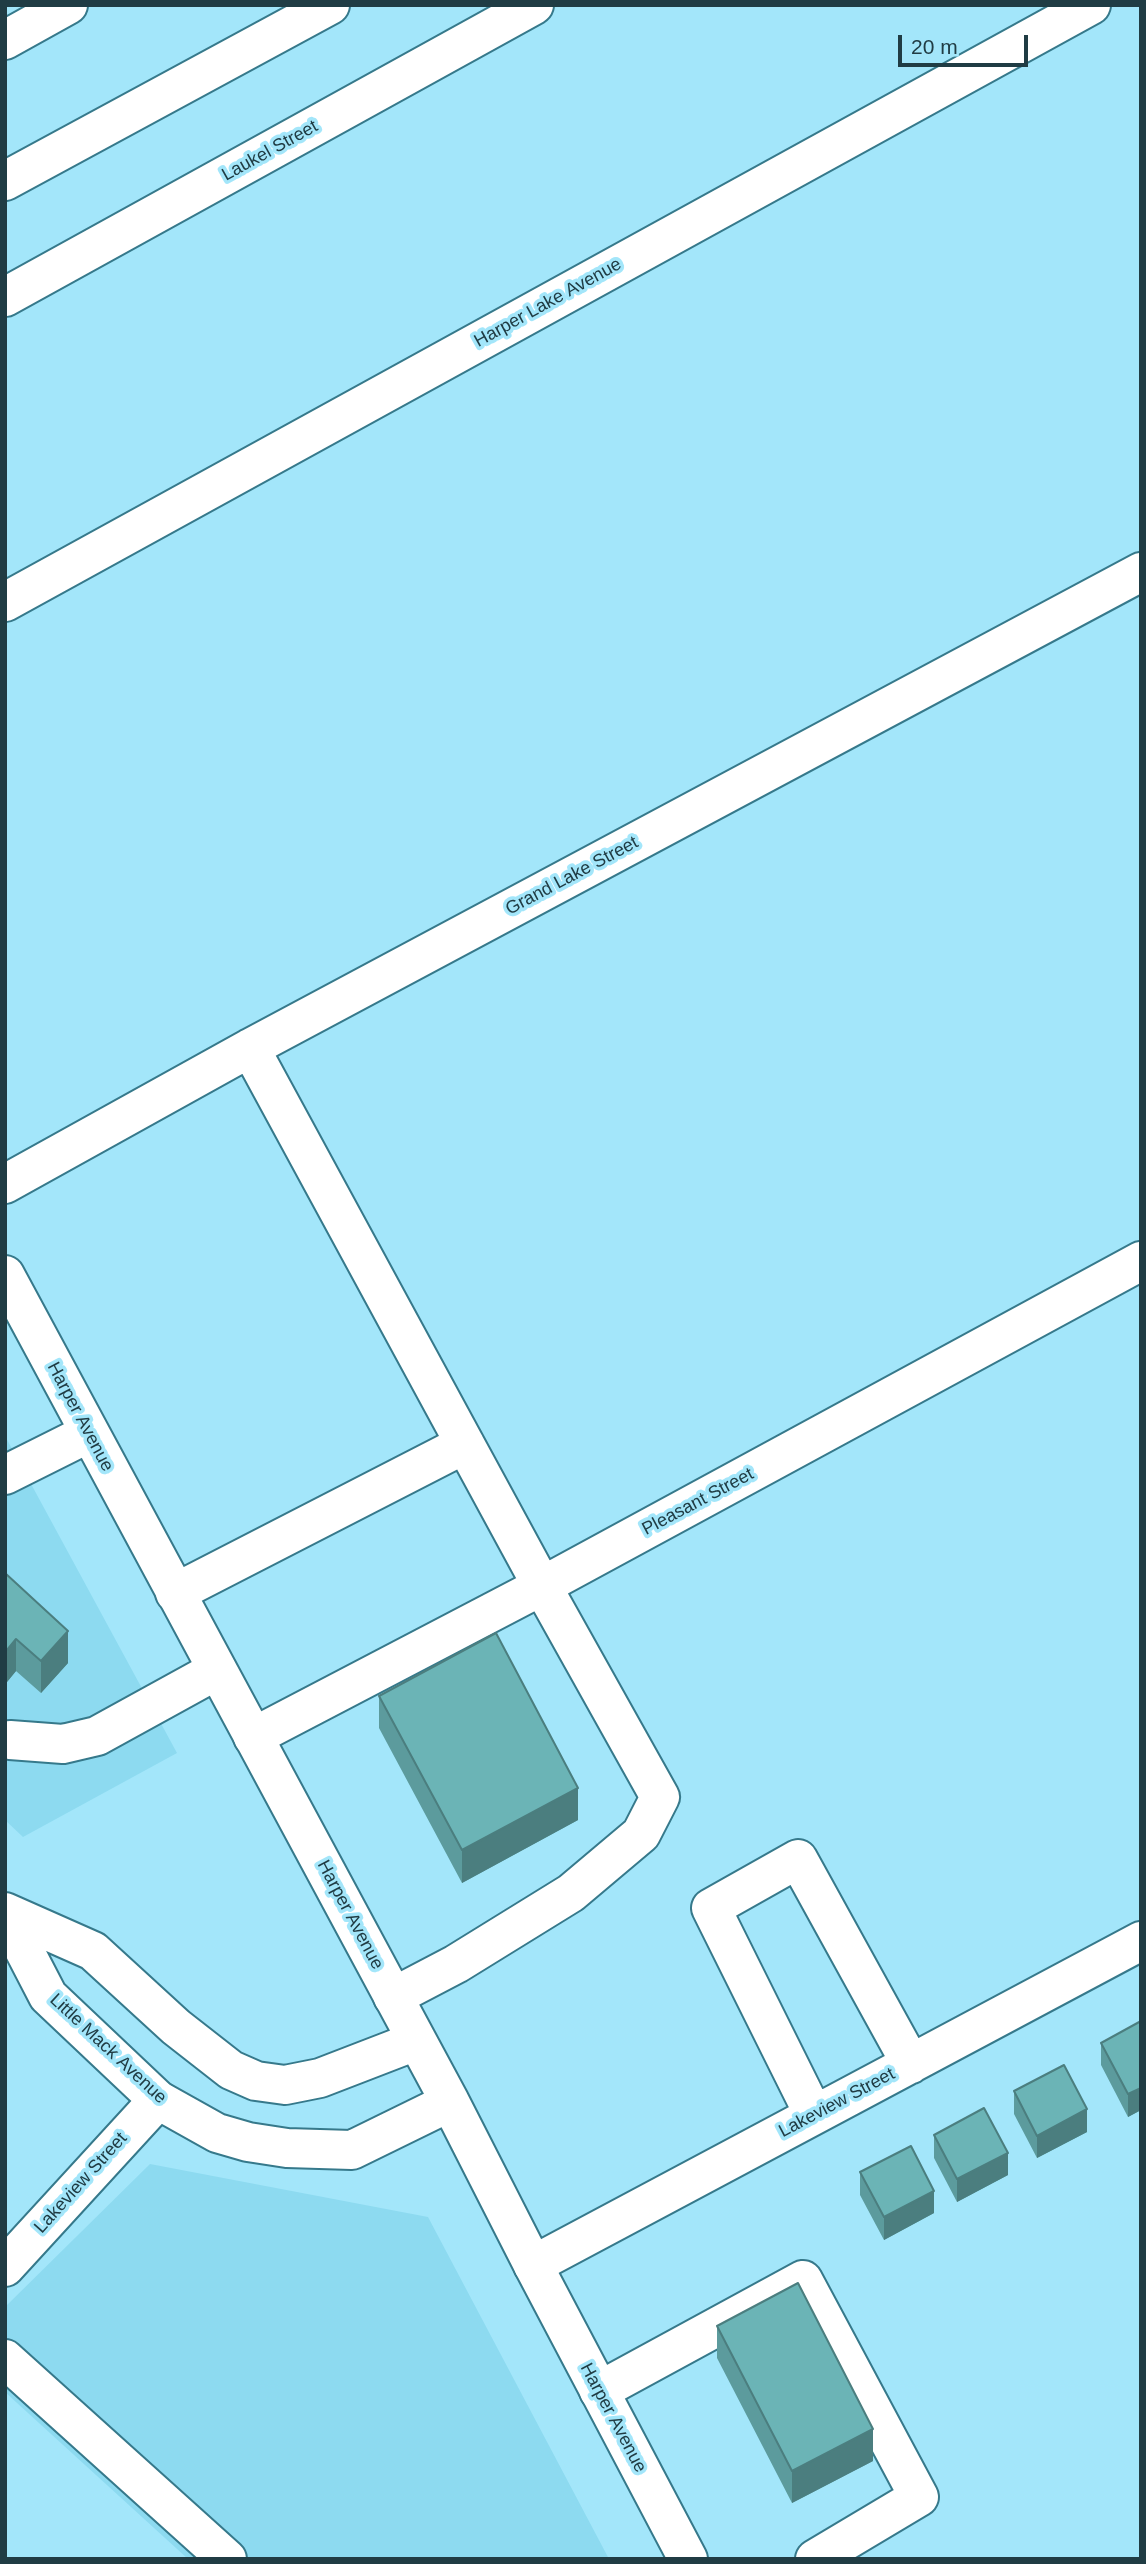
<!DOCTYPE html>
<style>
body{margin:0}
#map{position:relative;width:1146px;height:2564px;overflow:hidden;background:#a3e6fa;font-family:Helvetica,sans-serif}
canvas{display:block}
.frame{position:absolute;inset:0;border:7px solid #203c44;pointer-events:none}
.scale{position:absolute;left:898px;top:35px;width:130px;height:32px;box-sizing:border-box;border:4px solid #203c44;border-top:0;padding-left:9px;font-size:21px;line-height:24px;white-space:nowrap;color:#203c44;-webkit-text-stroke:5px #a3e6fa;paint-order:stroke}
</style>
<div id="map">
<canvas width="1146" height="2564"></canvas>
<div class="frame"></div>
<div class="scale">20 m</div>
</div>
<script>
const g = document.querySelector('canvas').getContext('2d');
g.lineJoin = 'round';
function fillPath(path, color) { g.fillStyle = color; g.fill(path, 'evenodd'); }
function stroke(path, color, width, dash) { g.strokeStyle = color; g.lineWidth = width; g.lineCap = dash ? 'butt' : 'round'; g.setLineDash(dash || []); g.stroke(path); }
function label(font, color, halo, rows, align = 'center') {
  g.font = font + ' Helvetica,sans-serif'; g.lineWidth = 7; g.setLineDash([]); g.textBaseline = 'middle'; g.strokeStyle = halo; g.fillStyle = color; for (const [text, x, y, turn = 0] of rows) {
    g.save(); g.translate(x, y); g.rotate((+turn || 0) * Math.PI / 180); g.textAlign = isNaN(turn) ? turn : align; if (halo) g.strokeText(text, 0, 0); g.fillText(text, 0, 0); g.restore();
  }
}
fillPath(new Path2D(`
 M5,1436L177,1753L23,1837L5,1820Z
 M150,2164L428,2217L609,2559H188L5,2392V2307Z`), '#8ddaf0');
const minor = new Path2D(`
 M5,40L68,5
 M5,181L330,5
 M5,297L534,5
 M5,602L1091,5
 M250,1048L542,1586L660,1797L641,1834L571,1893L456,1964L393,1997
 M5,1184L250,1048L1141,572
 M5,1475L89,1433
 M175,1593L465,1444
 M253,1737L542,1586L1141,1261
 M10,1740L63,1744L97,1736L217,1670
 M814,2115L711,1908L798,1859L911,2064
 M533,2265L1141,1941
 M5,2267L158,2100
 M5,2359L227,2559
 M599,2391L803,2280L919,2497L815,2559`);
const major = new Path2D(`
 M5,1275L450,2102L533,2265L688,2559
 M5,1912L93,1951L176,2027L231,2070L256,2081L285,2085L320,2078L416,2041
 M5,1913L48,1996L158,2100L217,2133L248,2142L287,2148L352,2150L450,2102`);
stroke(minor, '#36798b', 42);
stroke(major, '#36798b', 42);
stroke(minor, '#fff', 38);
stroke(major, '#fff', 38);
fillPath(new Path2D(`
 M5,1573L68,1663L41,1693L16,1671L7,1682L5,1680Z
 M379,1696L578,1820L462,1883L379,1728Z
 M1141,2021V2110L1128,2117L1101,2065V2043Z
 M1014,2091L1087,2132L1037,2158L1014,2114Z
 M934,2135L1008,2175L957,2202L934,2158Z
 M860,2172L934,2213L884,2240L860,2195Z
 M717,2326L873,2461L792,2503L717,2358Z`), '#5c9b9d');
fillPath(new Path2D(`
 M68,1631V1663L41,1693V1661Z
 M16,1639V1671L7,1682V1650Z
 M578,1788V1820L462,1883V1850Z
 M1141,2088V2110L1128,2117V2094Z
 M1087,2109V2132L1037,2158V2136Z
 M1008,2153V2175L957,2202V2179Z
 M934,2191V2213L884,2240V2217Z
 M873,2429V2461L792,2503V2471Z`), '#4b7e7f');
const building = new Path2D(`
 M5,1573L68,1631L41,1661L16,1639L7,1650L5,1648Z
 M496,1633L578,1788L462,1850L379,1696Z
 M1141,2021V2088L1128,2094L1101,2043Z
 M1064,2065L1087,2109L1037,2136L1014,2091Z
 M984,2108L1008,2153L957,2179L934,2135Z
 M911,2146L934,2191L884,2217L860,2172Z
 M798,2283L873,2429L792,2471L717,2326Z`);
fillPath(building, '#6bb4b6');
stroke(building, '#4b7e7f', 2);
label('18px', '#203c44', '#a3e6fa', [
 ["Laukel Street",270,151,-29],
 ["Harper Lake Avenue",548,303,-29],
 ["Grand Lake Street",572,876,-28],
 ["Harper Avenue",80,1417,62],
 ["Pleasant Street",698,1502,-28],
 ["Harper Avenue",350,1915,62],
 ["Little Mack Avenue",108,2049,43],
 ["Lakeview Street",837,2103,-28],
 ["Lakeview Street",81,2183,-48],
 ["Harper Avenue",613,2418,62]
]);
</script>
